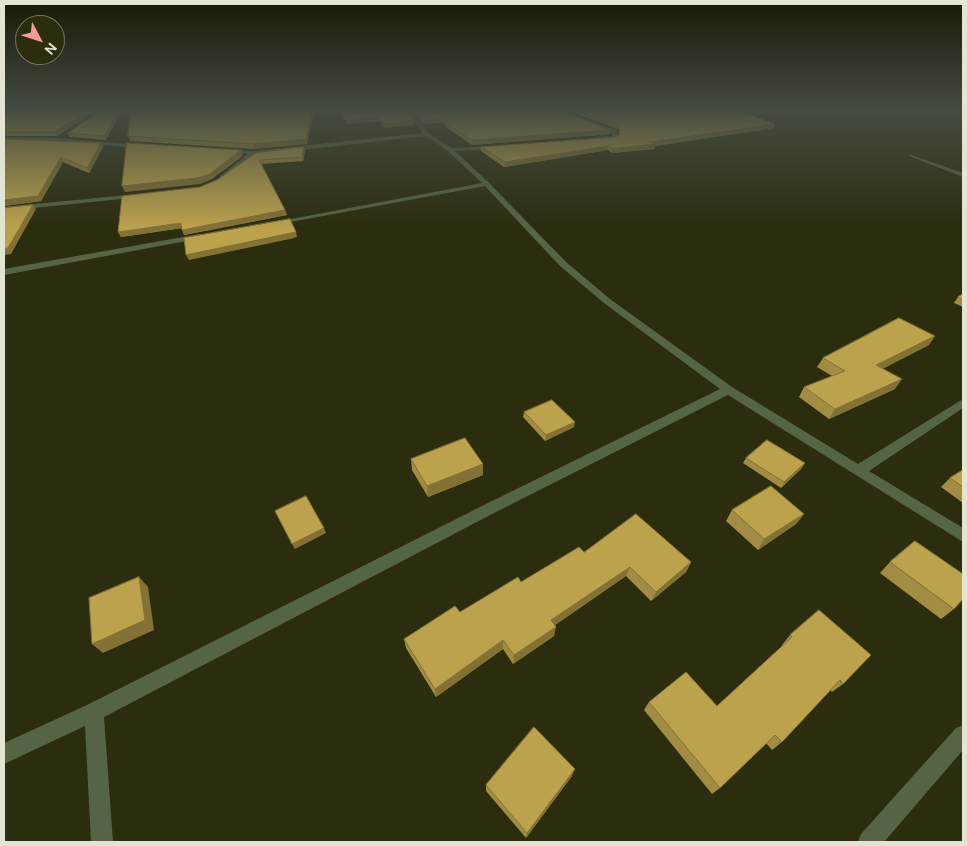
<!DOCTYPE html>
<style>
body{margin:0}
#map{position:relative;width:967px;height:846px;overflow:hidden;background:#2c2d0e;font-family:"DM Sans",sans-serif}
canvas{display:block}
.frame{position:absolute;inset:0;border:5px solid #e3e4d2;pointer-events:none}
.north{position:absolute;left:15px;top:15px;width:50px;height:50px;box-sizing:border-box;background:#2c2d0e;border:1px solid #75765c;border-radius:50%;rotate:130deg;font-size:14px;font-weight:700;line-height:20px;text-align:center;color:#e3e4d2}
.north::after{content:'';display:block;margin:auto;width:18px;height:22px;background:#f59b9b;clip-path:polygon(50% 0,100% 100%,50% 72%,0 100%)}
</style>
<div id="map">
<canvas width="967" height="846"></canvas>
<div class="frame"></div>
<div class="north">N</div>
</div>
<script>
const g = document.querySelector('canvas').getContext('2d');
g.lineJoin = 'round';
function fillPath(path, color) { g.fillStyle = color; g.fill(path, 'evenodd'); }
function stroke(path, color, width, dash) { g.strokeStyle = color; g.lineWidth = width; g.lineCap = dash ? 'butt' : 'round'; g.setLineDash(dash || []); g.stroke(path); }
fillPath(new Path2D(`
 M406,111H410L429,133L451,148L500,146L498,149L455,151L489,183L566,262L610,299L732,387L858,464L963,399V408L869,471L963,528V542L728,395L496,512L104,717L113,842H91L85,726L4,764V743L87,705L486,504L720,389L604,303L560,266L485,186L274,225L270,223L482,183L448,151L426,136L256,155L224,178L219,177L248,154L224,152L226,149L254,151L423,133Z
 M557,111H563L616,130L618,137L598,139V137L612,136L611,132Z
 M4,137L59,138L146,146L143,148L59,142L4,141Z
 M909,154L963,173V177L909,156Z
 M138,194L140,195V197L4,211V207Z
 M200,234L204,236L203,238L4,275V269Z
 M963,725V750L884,842H858L861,834L956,728Z`), '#566446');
fillPath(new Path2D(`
 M4,111H95L57,136H4Z
 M100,111L106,140L70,137L68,133Z
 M339,111H407L414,121V125L384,128L380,121L347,124Z
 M412,111H561L610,130V134L472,145L447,128L443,122L424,124Z
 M568,111H739L775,124L774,128L655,146L654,149L612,153L608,150L504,167L481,151V147L616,137L619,135L618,129Z
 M850,111H873L862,114Z
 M128,136L307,144L254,149L130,141Z
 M4,139L101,143L103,147L89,173L63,162L41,201L4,206Z
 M305,151L303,161L261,164L285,210L287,215L184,235L182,228L121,237L118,232L200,187L217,180L256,153Z
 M963,294V307L954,303L958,297Z
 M929,345L882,369L895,389L829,419L799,397L804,387L832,376L817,367L823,358Z
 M524,412L574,427L545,441L523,417Z
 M746,458L805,463L801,469L781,488L743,463Z
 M411,459L483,475L428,497L412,470Z
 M963,470V503L941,487L950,478Z
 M732,510L804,514L796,524L758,550L726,521Z
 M584,552L691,562L686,572L651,601L626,576L555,625L554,636L513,664L503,649L436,697L406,648L404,639Z
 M890,562L954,609L941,619L880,573Z
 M790,635L843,684L832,692L830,690L782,742L772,750L766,743L720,788L712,794L644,710L649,702L717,706L782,646V645Z
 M572,776L526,838L486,791V785Z`), '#a28b42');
fillPath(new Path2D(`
 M88,111H95L57,136L55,132Z
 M118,111H122L106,140L105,136Z
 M312,111H314L307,144L254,149L253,144Z
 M863,111H873L862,114Z
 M380,117V121L347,124L346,120Z
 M443,119V122L424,124V120Z
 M414,121V125L384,128L383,124Z
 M775,124L774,128L655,146L654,149L612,153V149L651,142Z
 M610,130V134L472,145V140Z
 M101,143L103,147L89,173L87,168Z
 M609,146L608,150L504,167L505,162Z
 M304,147L305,151L303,161L302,157Z
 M241,150L243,156L212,179L200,184L125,192L122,186Z
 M61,157L63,162L41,201L4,206V200Z
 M33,205L36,209L11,254L4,255V249Z
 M285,210L287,215L184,235L182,230Z
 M181,223L183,228L121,237L118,232Z
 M296,232L297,237L290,239L189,260L186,255Z
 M935,336L929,345L870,375L876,365Z
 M902,379L895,389L829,419L835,409Z
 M575,422L574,427L545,441L546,435Z
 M805,463L801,469L781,488L784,482Z
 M483,464V475L428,497L427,486Z
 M804,514L796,524L758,550L764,539Z
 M324,528L326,533L295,549L292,544Z
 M691,562L686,572L651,601L656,592Z
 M630,567L626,576L549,629L551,620Z
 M139,577L148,587L154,630L103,653L92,644Z
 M556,627L554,636L513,664L514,655Z
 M503,640V649L436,697L435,689Z
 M575,769L572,776L526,838L527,833Z`), '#847136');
const building = new Path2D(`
 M4,111H88L55,132H4Z
 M100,111H118L105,136L68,133Z
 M131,111H312L306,139L253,144L128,136Z
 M341,111H407L414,121L383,124L380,117L346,120Z
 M415,111H561L610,130L472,140L447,124L443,119L424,120Z
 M578,111H739L775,124L651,142L655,144L612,149L609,146L505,162L481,147L616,137L620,134L618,125Z
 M4,139L101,143L87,168L61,157L38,196L4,200Z
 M127,143L241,150L210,174L197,178L122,186Z
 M304,147L302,157L259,160L285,210L182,230L181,223L118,232L122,196L200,187L217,180L256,153Z
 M33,205L8,248L4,249V208Z
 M290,219L296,232L186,255L184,238Z
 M963,294V300L958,297Z
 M899,318L935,336L876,365L902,379L835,409L804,387L845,371L823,358Z
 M552,400L575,422L546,435L524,412Z
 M465,438L483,464L427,486L411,459Z
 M767,440L805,463L784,482L746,458Z
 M963,470V487L950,478Z
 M771,486L804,514L764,539L732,510Z
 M306,496L324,528L292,544L275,511Z
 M636,514L691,562L656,592L630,567L551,620L556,627L514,655L503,640L435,689L404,639L455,606L460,612L518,577L521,582L579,547L584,552Z
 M915,541L963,574V599L954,609L890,562Z
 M139,577L145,620L92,644L89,598Z
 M819,610L871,655L843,684L840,680L782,742L775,735L720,788L649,702L686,672L717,706L792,637L790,635Z
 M534,727L575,769L527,833L486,785Z`);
fillPath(building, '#bca24d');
stroke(building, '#847136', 1);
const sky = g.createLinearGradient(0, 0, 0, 229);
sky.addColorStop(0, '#181908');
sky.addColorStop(0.48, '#454c41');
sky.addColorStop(1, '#454c4100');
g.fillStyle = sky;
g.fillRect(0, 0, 967, 229);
</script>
